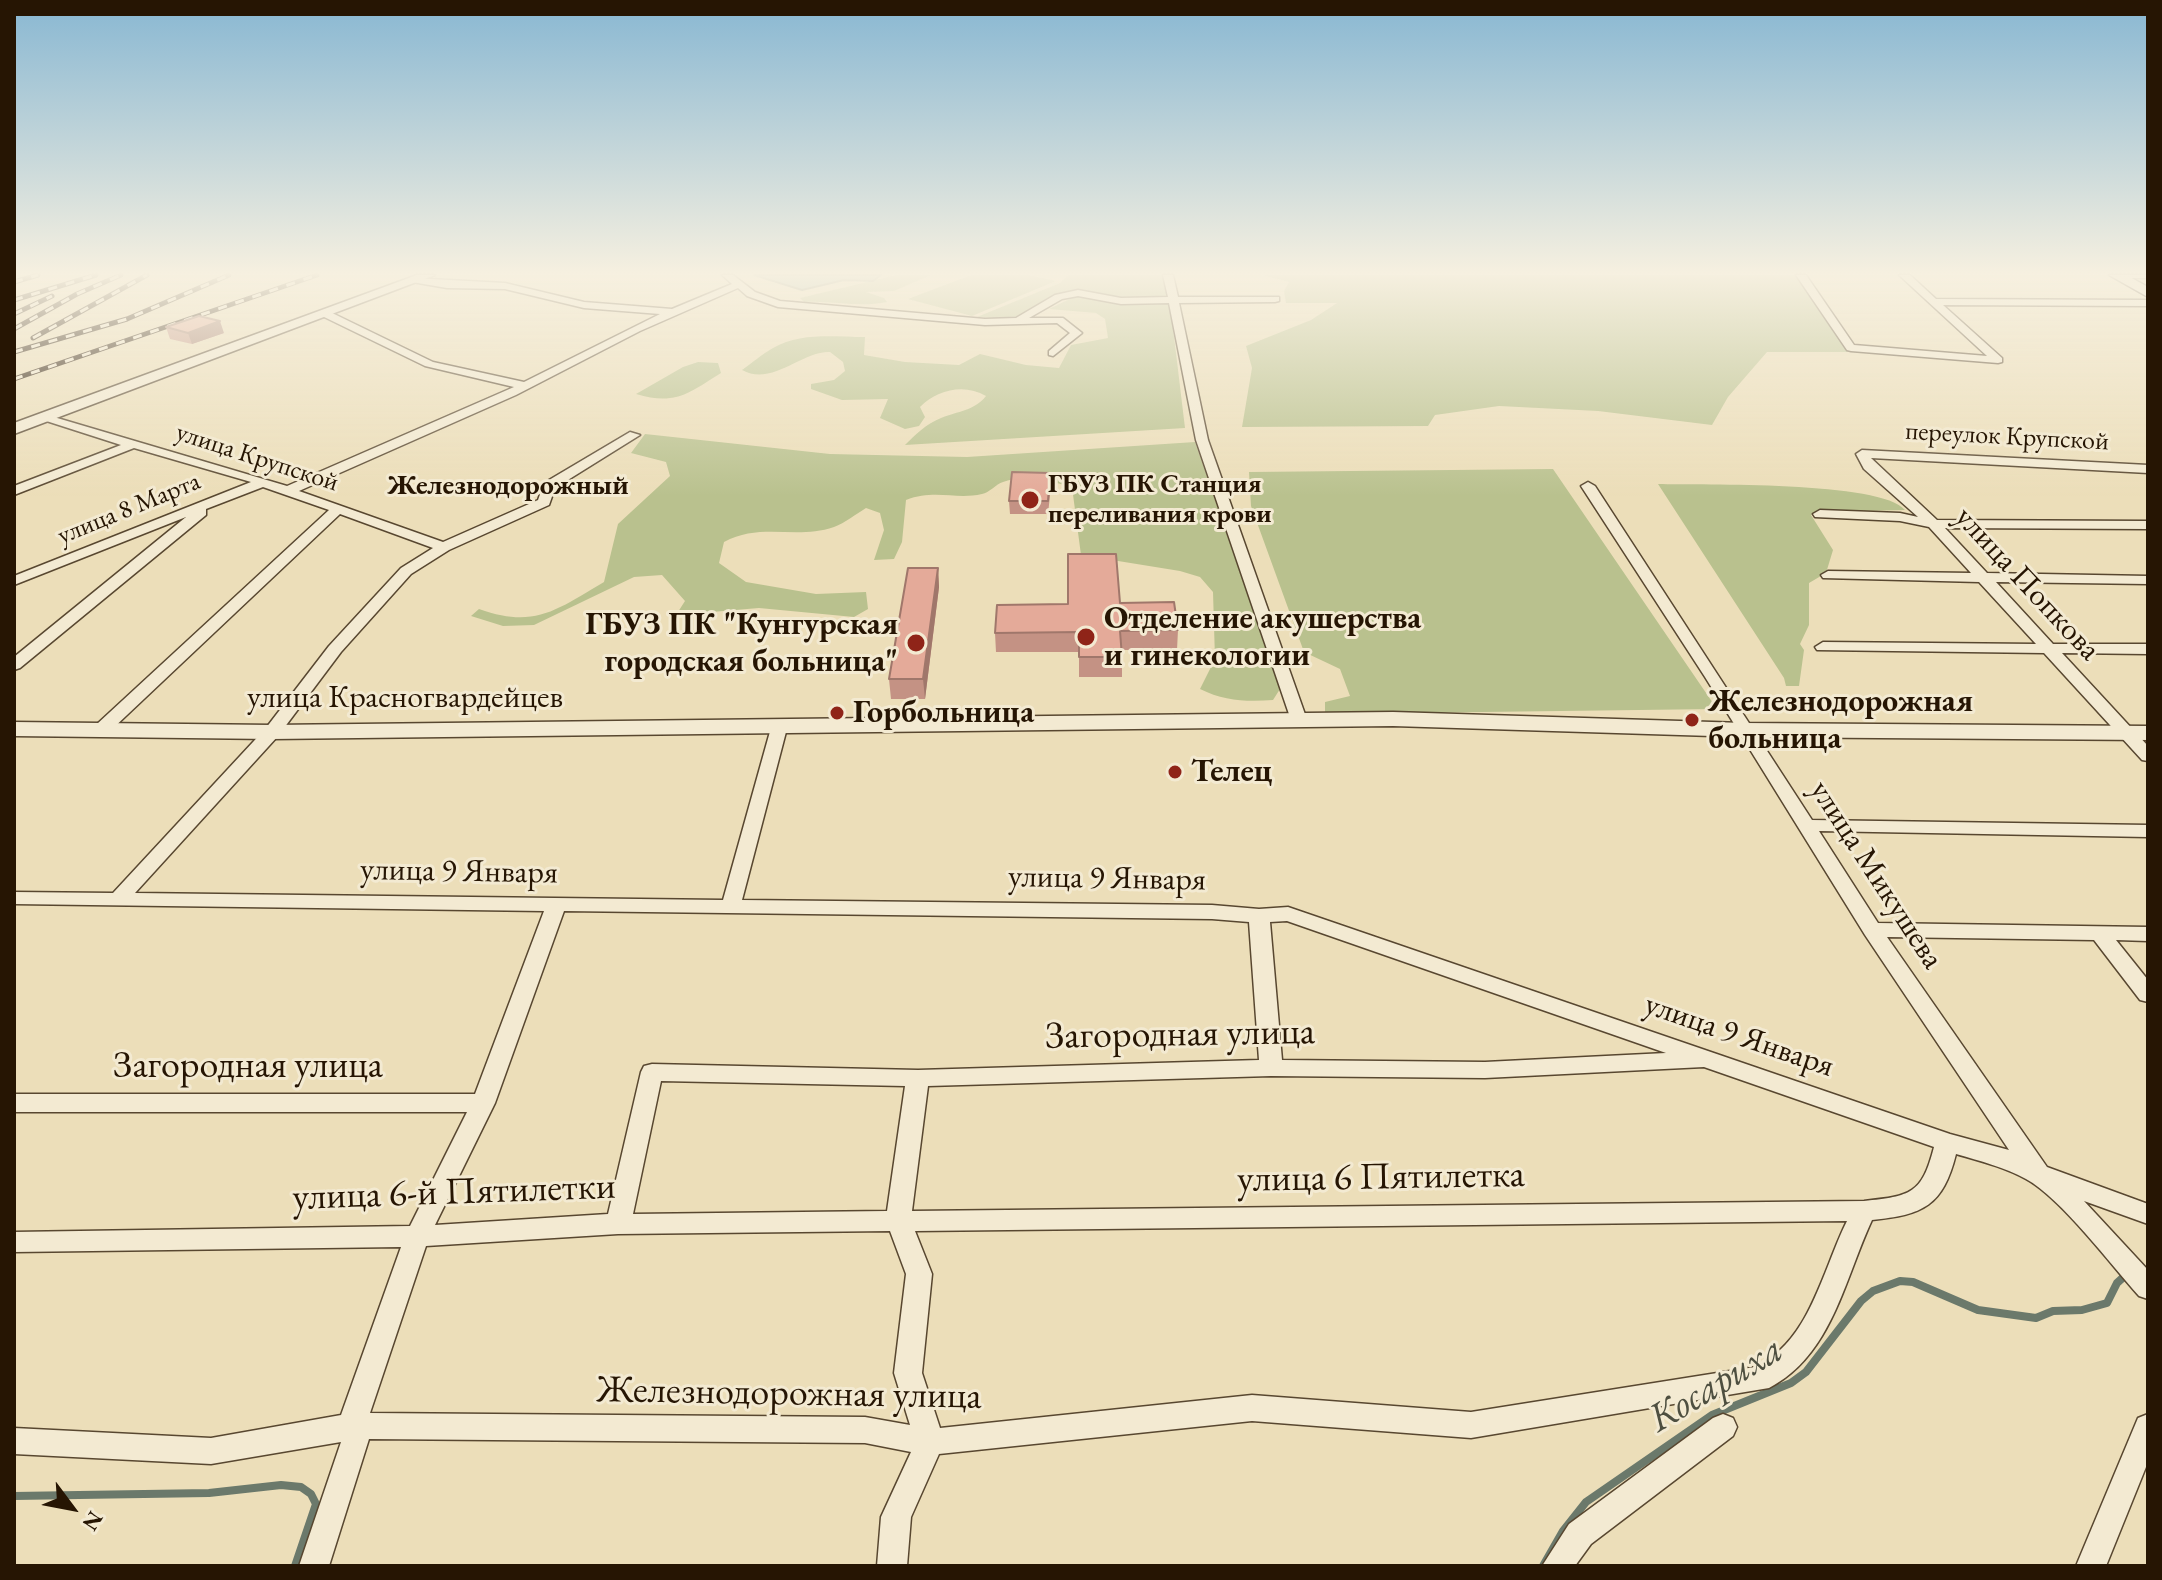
<!DOCTYPE html>
<meta charset="utf-8">
<style>
body{margin:0}
#map{position:relative;width:2162px;height:1580px;overflow:hidden;background:#ecdeb9;font-family:"EB Garamond",serif}
canvas{display:block}
.frame{position:absolute;inset:0;border:16px solid #261503;pointer-events:none}
.north{position:absolute;left:32px;top:1468px;width:80px;height:80px;-webkit-text-stroke:6px #f3ead2;paint-order:stroke;rotate:122deg;font-size:22px;font-weight:700;line-height:32px;text-align:center;color:#261503}
.north::after{content:'';display:block;margin:auto;width:28px;height:36px;background:#261503;clip-path:polygon(50% 0,100% 100%,50% 72%,0 100%)}
</style>
<div id="map">
<canvas width="2162" height="1580"></canvas>
<div class="frame"></div>
<div class="north">N</div>
</div>
<script>
const g = document.querySelector('canvas').getContext('2d');
g.lineJoin = 'round';
function fillPath(path, color) { g.fillStyle = color; g.fill(path, 'evenodd'); }
function stroke(path, color, width, dash) { g.strokeStyle = color; g.lineWidth = width; g.lineCap = dash ? 'butt' : 'round'; g.setLineDash(dash || []); g.stroke(path); }
function label(font, color, halo, rows, align = 'center') {
  g.font = font + ' "EB Garamond",serif'; g.lineWidth = 6; g.setLineDash([]); g.textBaseline = 'middle'; g.strokeStyle = halo; g.fillStyle = color; for (const [text, x, y, turn = 0] of rows) {
    g.save(); g.translate(x, y); g.rotate((+turn || 0) * Math.PI / 180); g.textAlign = isNaN(turn) ? turn : align; if (halo) g.strokeText(text, 0, 0); g.fillText(text, 0, 0); g.restore();
  }
}
fillPath(new Path2D(`
 M896,275H931L894,291L866,292L884,298L887,302C859,308 832,300 804,302L800,298Z
 M971,275H1029L1056,281L972,316L908,299Z
 M1068,275H1164L1170,299H1122L1078,292L1010,319L977,317L1060,283Z
 M1262,275H1796L1848,352H1767L1728,397L1712,425L1598,411L1499,406L1435,415L1428,426L1242,427L1252,368L1246,346L1311,320L1337,303H1286L1284,291L1289,282Z
 M1076,296L1170,303L1185,428L905,445C916,434 926,424 941,418C958,411 974,411 986,396C964,383 937,390 920,407L925,417L919,426L905,429L880,418L888,399L842,400L811,389V384L834,380L845,371L843,362L830,352C801,351 772,387 742,370C752,363 762,354 773,348C800,332 835,337 865,337L864,355L905,362L959,365L980,354L1026,365L1059,368L1071,345L1108,338L1105,319L1096,313L1049,309Z
 M698,362L718,363L721,373C689,393 675,406 636,394L683,367Z
 M645,434L830,454L967,457L1195,442L1280,689L1273,700C1247,702 1224,701 1200,689L1215,659L1213,592L1200,577L1180,571L1081,555L1072,487C1050,481 1026,473 1003,482C996,484 989,493 982,494C956,500 935,489 906,500L902,542L894,559L874,560L884,530L880,513L866,508C856,514 845,523 834,527C796,540 761,522 724,542L719,563L746,582L816,594L866,592L868,609L854,617L759,608L676,615L685,601L662,575L634,577L534,625L503,626L471,616L479,609C535,629 556,610 604,582L618,524L670,476L666,462L631,453Z
 M1553,469L1717,709L1325,714V702L1350,696L1340,669L1304,652L1251,506L1249,472Z
 M1658,484C1701,485 1882,481 1905,510L1816,512L1811,515L1833,550L1826,573L1809,583V625L1800,644L1804,650L1799,686H1786L1784,678Z`), '#b9c18e');
const water = new Path2D(`
 M754,275H881L873,281L844,280L802,290Z`);
fillPath(water, '#99bcb0');
stroke(water, '#6b796b', 2);
stroke(new Path2D(`
 M14,1496L209,1493L281,1485L301,1487L311,1494L316,1504L295,1566
 M1543,1566L1563,1531L1586,1502L1712,1415L1791,1383L1806,1372L1861,1301L1873,1291L1900,1281L1913,1282L1978,1310L2036,1318L2053,1311L2082,1310L2107,1303L2117,1283L2128,1273`), '#6b796b', 8);
const minor = new Path2D(`
 M722,275H733L755,292L780,301L985,319L1016,318L1055,295L1078,290L1121,298L1168,297L1163,275H1173L1178,297H1279V301L1275,302L1179,303L1208,440L1307,720L1305,724L1299,725L1291,720L1196,440L1169,303L1121,304L1078,296L1062,299L1029,318H1063L1082,333L1053,356L1049,355V351L1070,333L1057,323L985,325L778,307L747,296L738,288L640,331L516,395L299,491L443,542L538,500L544,483L630,432L640,435L555,488L549,505L449,550L411,574L341,652L278,736L135,893L723,900L771,728L779,723L787,728L742,900L1212,905L1259,909L1288,907L1950,1134L2009,1150L1865,935L1705,677L1581,486L1588,482L1595,486L1812,820L2148,825V837L1819,831L1878,923L2148,927V941L2116,940L2148,980V1002L2140,1000L2094,940L1887,937L2047,1167L2148,1204V1224L2084,1201L2148,1270V1299L2139,1296C2111,1265 2061,1198 2026,1179C2004,1167 1980,1161 1956,1154C1943,1206 1923,1215 1872,1220C1844,1280 1832,1355 1769,1388L1471,1438L1252,1421L939,1454L911,1517L907,1566H877L881,1517L911,1452L865,1443L369,1439L329,1566H299L341,1442L211,1464L14,1454V1428L211,1438L341,1415L401,1247L14,1252V1232L410,1226L467,1112H14V1094H475L544,911L14,904V892L113,893L266,728L329,646L401,568L433,548L340,514L109,732H97L95,728L97,724L329,510L263,487L206,509V515L20,668L14,670V657L186,517L14,585V576L251,482L134,448L14,495V486L121,445L37,418L47,415L287,486L514,387L425,366L320,315V311H328L433,362L524,382L660,314L584,308L505,289L447,288L412,282V278L505,283L584,302L672,309L732,284ZM564,911L1212,919L1249,922L1259,1060L918,1070L652,1064L644,1066L641,1072L608,1214L435,1225L495,1103ZM1287,921L1666,1053L1485,1062L1282,1060L1270,922ZM1704,1067L1934,1147C1922,1194 1911,1196 1864,1201L912,1211L928,1086L1271,1076L1485,1078ZM661,1081L905,1086L887,1211L633,1214ZM1847,1221C1822,1271 1810,1342 1755,1367L1471,1412L1252,1395L940,1428L922,1373L932,1274L915,1231ZM890,1231L906,1274L894,1373L910,1425L865,1417L370,1413L426,1246L618,1234Z
 M1796,275H1806L1854,345L1987,356L1899,275H1910L1936,299L2148,300V306L1943,305L2002,358V362L1998,363L1851,351L1847,350Z
 M2111,275H2148V278H2116Z
 M1862,450L2148,465V473L1871,458L1937,520L2148,521V529L1945,528L1987,573L2148,576V584L1996,582L2053,644H2148V654L2062,653L2148,746V761L2142,760L2044,653L1817,650L1815,647L1823,642L2036,644L1979,582L1823,578L1821,575L1828,571L1971,573L1929,527L1900,521L1815,517L1813,514L1820,510L1900,513L1918,517L1864,469L1856,454Z
 M1723,1414L1733,1418L1737,1427L1733,1436L1591,1544L1575,1566H1542L1569,1524L1713,1418Z
 M2148,1414V1462L2106,1566H2076L2138,1418Z`);
const tertiary = new Path2D(`
 M417,275H435L14,434V423Z
 M1393,712L1744,723L2148,726V740L1744,737L1393,726L272,739L14,736V722L272,725Z`);
const secondary = new Path2D(`
 M2109,275H2126L2148,287V297Z`);
stroke(minor, '#584730', 3);
stroke(tertiary, '#584730', 3);
stroke(secondary, '#261503', 3);
fillPath(minor, '#f3ead2');
fillPath(tertiary, '#f3ead2');
fillPath(secondary, '#f3ead2');
const rail = new Path2D(`
 M14,282L38,275
 M14,300L96,275
 M14,314L52,296
 M14,329L77,294L121,275
 M33,338L147,275
 M14,352L127,319L229,275
 M14,379L317,275`);
stroke(rail, '#261503', 5);
stroke(rail, '#f3ead2', 3, [9]);
fillPath(new Path2D(`
 M166,327L224,333L192,344L170,339Z
 M1051,486L1048,514H1010L1009,501Z
 M938,568L939,587L925,699H891L889,679Z
 M1120,603L1178,630L1177,650H1122V677H1079V652H996L995,633Z`), '#c49284');
fillPath(new Path2D(`
 M220,321L224,333L192,344L188,333Z
 M938,568L939,587L925,699L923,679Z`), '#a0776b');
const building = new Path2D(`
 M199,316L220,321L188,333L166,327Z
 M1012,472L1050,473L1048,501H1009Z
 M1068,554H1116L1120,603L1174,602L1178,630L1120,631L1122,657H1079V632L995,633L997,605L1068,604Z
 M908,568H938L923,679H889Z`);
fillPath(building, '#e4aa99');
stroke(building, '#a0776b', 2);
const sky = g.createLinearGradient(0, 0, 0, 496);
sky.addColorStop(0, '#88b7d2');
sky.addColorStop(0.55, '#f6f0e0');
sky.addColorStop(1, '#f6f0e000');
g.fillStyle = sky;
g.fillRect(0, 0, 2162, 496);
for (const [x, y, r, color] of [
 [1030,500,10,"#8f2418"],
 [1086,637,10,"#8f2418"],
 [916,643,10,"#8f2418"],
 [837,713,8,"#8f2418"],
 [1692,720,8,"#8f2418"],
 [1175,772,8,"#8f2418"]
]) { const dot = new Path2D(); dot.arc(x, y, r, 0, 2 * Math.PI); g.fillStyle = color; g.fill(dot); stroke(dot, '#f3ead2', 3); }
label('26px', '#261503', '#f3ead2', [
 ["переулок Крупской",2007,437,3],
 ["улица Крупской",257,458,18],
 ["улица 8 Марта",129,509,-22]
]);
label('bold 26px', '#261503', '#f3ead2', [
 ["ГБУЗ ПК Станция",1048,485],
 ["переливания крови",1048,515]
], 'left');
label('bold 28px', '#261503', '#f3ead2', [
 ["Железнодорожный",508,486]
]);
label('32px', '#261503', '#f3ead2', [
 ["улица Попкова",2027,584,47],
 ["улица Красногвардейцев",405,698],
 ["улица 9 Января",459,872,1],
 ["улица Микушева",1876,875,57],
 ["улица 9 Января",1107,879,1],
 ["улица 9 Января",1739,1036,19]
]);
label('bold 32px', '#261503', '#f3ead2', [
 ["Отделение акушерства",1104,619],
 ["и гинекологии",1104,656],
 ["ГБУЗ ПК \"Кунгурская",898,625,"right"],
 ["городская больница\"",898,662,"right"],
 ["Железнодорожная",1708,702],
 ["больница",1708,739],
 ["Горбольница",853,713],
 ["Телец",1191,772]
], 'left');
label('38px', '#261503', '#f3ead2', [
 ["Загородная улица",1180,1035,-1],
 ["Загородная улица",248,1067],
 ["улица 6 Пятилетка",1381,1178,-1],
 ["улица 6-й Пятилетки",454,1193,-2],
 ["Железнодорожная улица",789,1394,1]
]);
label('italic 40px', '#4e4f40', '#f3ead2', [
 ["Косариха",1716,1385,-31]
]);
</script>
